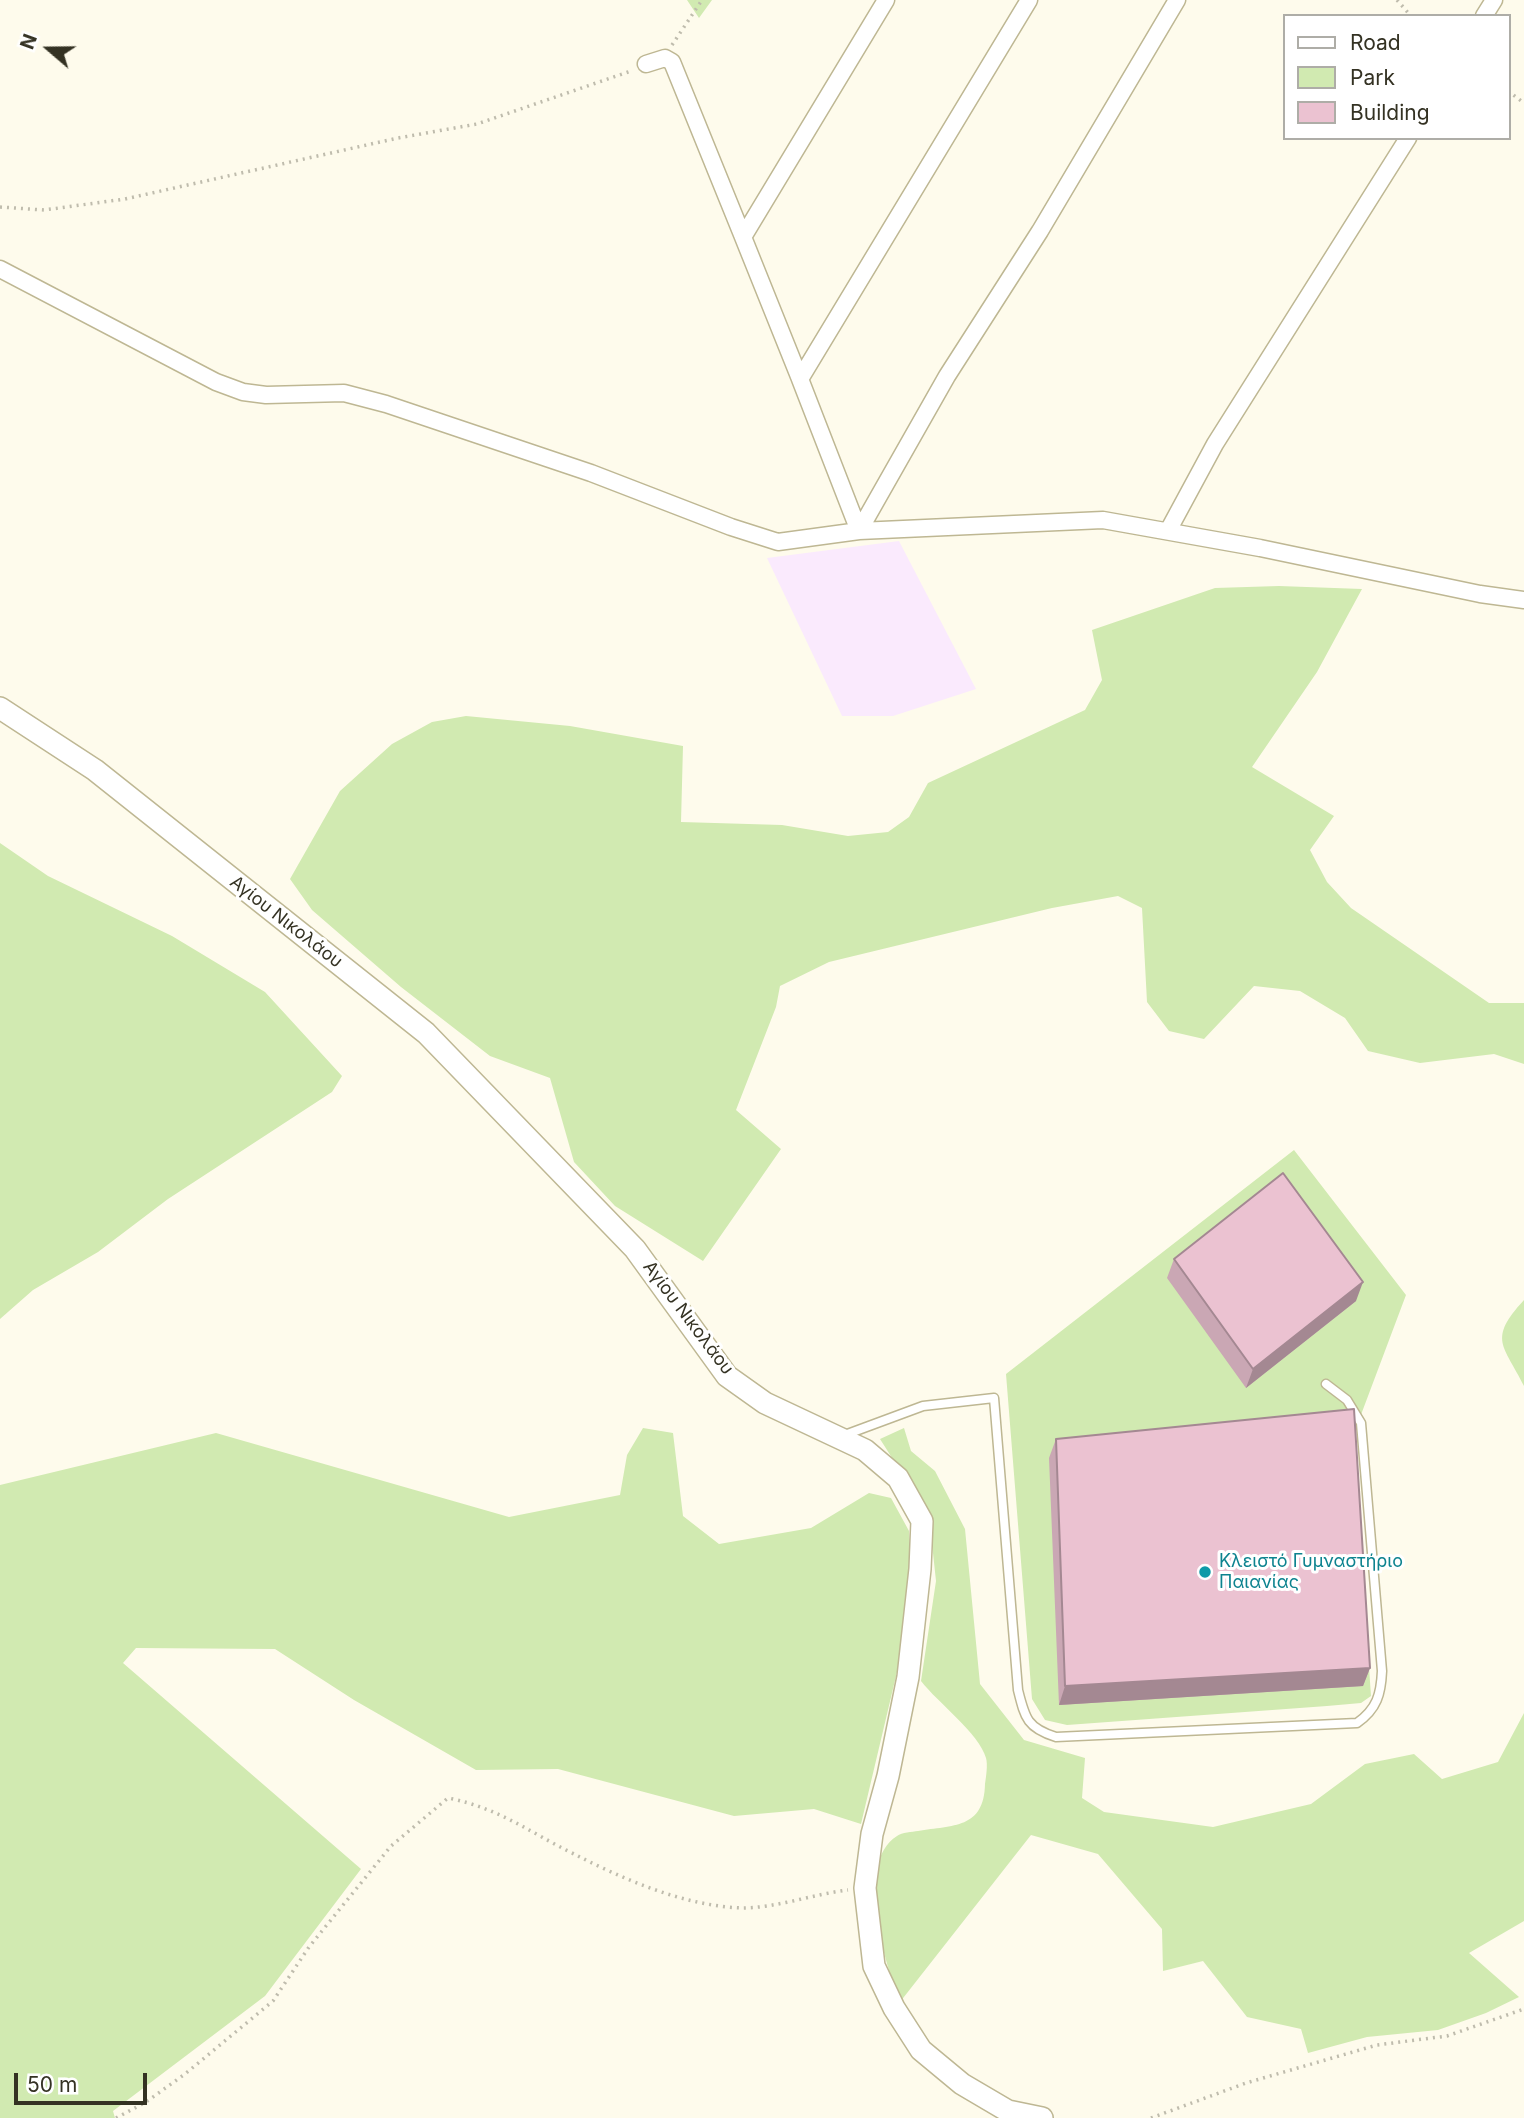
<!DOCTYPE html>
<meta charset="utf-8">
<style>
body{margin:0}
#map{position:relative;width:1524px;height:2118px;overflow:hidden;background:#fefbec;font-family:Inter,sans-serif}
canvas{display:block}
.legend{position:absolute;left:1283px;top:14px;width:228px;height:126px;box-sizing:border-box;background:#fff;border:2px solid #aeada7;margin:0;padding:9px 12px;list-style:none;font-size:21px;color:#343223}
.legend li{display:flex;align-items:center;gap:14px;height:35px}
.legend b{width:35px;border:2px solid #aeada7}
.north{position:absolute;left:14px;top:14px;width:70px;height:70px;-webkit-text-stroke:5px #fff;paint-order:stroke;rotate:290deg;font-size:19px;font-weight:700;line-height:28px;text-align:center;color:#343223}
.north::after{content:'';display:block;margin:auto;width:24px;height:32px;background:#343223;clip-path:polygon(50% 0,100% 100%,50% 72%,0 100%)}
.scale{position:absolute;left:14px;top:2073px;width:133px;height:32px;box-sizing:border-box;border:4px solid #343223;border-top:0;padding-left:9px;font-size:21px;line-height:24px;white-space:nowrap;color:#343223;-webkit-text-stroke:5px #fff;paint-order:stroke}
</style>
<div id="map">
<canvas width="1524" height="2118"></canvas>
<ul class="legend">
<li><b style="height:9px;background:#fff"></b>Road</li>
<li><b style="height:19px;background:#d1eab1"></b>Park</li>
<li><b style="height:19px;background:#ebc2d1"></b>Building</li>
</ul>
<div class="north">N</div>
<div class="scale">50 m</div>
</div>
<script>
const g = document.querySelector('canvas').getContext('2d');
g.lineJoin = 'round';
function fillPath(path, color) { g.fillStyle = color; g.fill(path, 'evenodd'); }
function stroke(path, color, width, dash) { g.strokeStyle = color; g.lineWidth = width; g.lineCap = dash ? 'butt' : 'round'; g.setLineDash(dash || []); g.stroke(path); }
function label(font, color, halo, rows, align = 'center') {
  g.font = font + ' Inter,sans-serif'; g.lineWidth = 6; g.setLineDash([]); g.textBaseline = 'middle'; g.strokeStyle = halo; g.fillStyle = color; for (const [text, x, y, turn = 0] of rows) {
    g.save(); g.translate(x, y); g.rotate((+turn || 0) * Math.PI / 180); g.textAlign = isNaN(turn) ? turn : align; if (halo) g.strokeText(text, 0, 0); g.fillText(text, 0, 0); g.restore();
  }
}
fillPath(new Path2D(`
 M899,541L976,689L893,716H842L767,558Z`), '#faeafd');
fillPath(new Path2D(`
 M687,0H712L699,18Z
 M1279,586L1362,589L1317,672L1252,767L1334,816L1310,850L1327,882L1351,908L1489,1003H1524V1064L1494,1054L1420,1063L1368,1051L1345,1018L1300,991L1254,986L1204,1039L1169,1031L1147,1002L1142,908L1118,896L1052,908L829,962L780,986L776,1007L736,1110L781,1149L703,1261L615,1206L574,1162L550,1078L490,1056L401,987L312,910L290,879L340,791L392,744L432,722L466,716L570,726L683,746L681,822L782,825L848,836L888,832L909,817L928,783L1085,710L1102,680L1092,630L1215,588Z
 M0,843L48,876L172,936L265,992L342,1076L332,1092L168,1199L98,1252L33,1290L0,1319Z
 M1294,1150L1406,1295L1353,1436L1371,1696L1361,1703L1327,1706L1067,1725L1045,1720L1032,1699L1006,1374Z
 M1524,1300V1386C1504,1345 1487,1340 1524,1300Z
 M643,1428L673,1433L683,1516L719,1544L811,1528L869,1493L891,1498L909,1531L911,1566L905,1638L861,1824L814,1809L734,1816L558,1769L476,1770L354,1700L275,1649L136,1648L123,1663L361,1869L265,1996L113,2111L115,2118H0V1485L216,1433L509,1517L620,1495L627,1455Z
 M904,1428L911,1451L935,1471L965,1529L980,1684L1024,1740L1085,1758L1082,1798L1104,1812L1213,1827L1311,1804L1365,1764L1414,1754L1442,1779L1498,1762L1524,1713V1921L1469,1953L1519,1997L1486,2013L1438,2030L1367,2037L1308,2053L1301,2029L1247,2017L1203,1961L1163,1971L1162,1929L1098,1854L1031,1835L900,2002C886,1965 853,1864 897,1836C902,1832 912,1832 918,1831C953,1825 984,1829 985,1784C986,1777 988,1765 986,1758C979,1733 938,1703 921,1681L936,1581L929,1516L880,1439Z`), '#d1eab1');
const lane = new Path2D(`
 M842,1436L923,1406L994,1398L1018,1690C1025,1718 1027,1728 1056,1737L1357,1723C1377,1709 1381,1694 1382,1671L1361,1423L1347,1400L1326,1384`);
const street = new Path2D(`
 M1484,16L1494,0
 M646,64L665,58L672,62L743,237
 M0,269L216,382L243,392L266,395L344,393L386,404L591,473L731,527L778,542L859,531L1103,520L1260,548L1480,594L1524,600
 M800,379L743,237L886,0
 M859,531L947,376L1040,231L1177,0
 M859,531L800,379L1029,0
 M1168,531L1215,444L1408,138`);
const secondary = new Path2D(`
 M0,708L95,770L426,1033L635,1249L727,1376L765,1403L865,1450L898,1478L922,1521L920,1569L908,1677L888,1776L872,1834L865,1888L874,1966L894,2008L921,2050L962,2084L1008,2111L1042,2118`);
stroke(lane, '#beb793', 11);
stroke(street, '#beb793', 19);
stroke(secondary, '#beb793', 24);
stroke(new Path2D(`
 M1397,0L1411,16
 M672,45L702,0
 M1508,91L1524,103
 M0,207L44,210L125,199L398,138L477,124L631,71
 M116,2118L146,2102L185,2074L273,2001L309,1947L391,1846L448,1798C499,1808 529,1832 574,1854C625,1880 685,1906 742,1908C776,1908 814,1894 848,1890
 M1151,2118L1246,2083L1377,2045L1447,2036L1524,2009`), '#bfbcad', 3.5, [2, 5]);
stroke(lane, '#fff', 8);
stroke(street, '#fff', 16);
stroke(secondary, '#fff', 21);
fillPath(new Path2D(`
 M1174,1259L1356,1301L1246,1388L1167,1278Z
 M1056,1439L1370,1668L1363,1686L1059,1705L1049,1458Z`), '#caa7b4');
fillPath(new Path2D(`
 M1363,1282L1356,1301L1246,1388L1253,1369Z
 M1370,1668L1363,1686L1059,1705L1065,1686Z`), '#a48892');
const building = new Path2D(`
 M1283,1173L1363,1282L1253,1369L1174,1259Z
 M1354,1409L1370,1668L1065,1686L1056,1439Z`);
fillPath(building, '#ebc2d1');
stroke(building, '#a48892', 2);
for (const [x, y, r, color] of [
 [1205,1572,7,"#0f9aa8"]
]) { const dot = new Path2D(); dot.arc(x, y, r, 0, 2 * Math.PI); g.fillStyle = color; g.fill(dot); stroke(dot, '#fff', 2.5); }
label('18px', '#343223', '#fff', [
 ["Αγίου Νικολάου",286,922,38],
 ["Αγίου Νικολάου",688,1318,53]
]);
label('18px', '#0d838f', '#fff', [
 ["Κλειστό Γυμναστήριο",1219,1562],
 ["Παιανίας",1219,1583]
], 'left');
</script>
